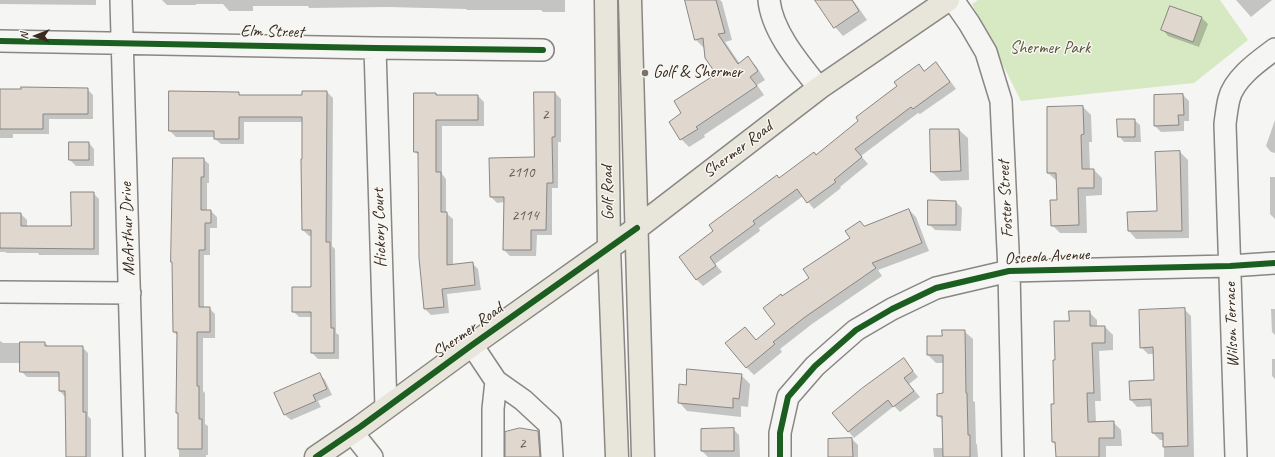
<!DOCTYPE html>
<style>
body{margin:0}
#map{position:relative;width:1275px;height:457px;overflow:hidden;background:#f5f5f3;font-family:Caveat,sans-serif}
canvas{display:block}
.north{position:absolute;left:16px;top:16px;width:40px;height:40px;-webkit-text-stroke:3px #f6f6f2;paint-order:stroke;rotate:270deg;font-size:11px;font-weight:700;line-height:16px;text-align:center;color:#3b2a1e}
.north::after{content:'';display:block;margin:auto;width:14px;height:18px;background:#3b2a1e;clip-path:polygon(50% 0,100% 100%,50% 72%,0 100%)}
</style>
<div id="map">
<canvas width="1275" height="457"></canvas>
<div class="north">N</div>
</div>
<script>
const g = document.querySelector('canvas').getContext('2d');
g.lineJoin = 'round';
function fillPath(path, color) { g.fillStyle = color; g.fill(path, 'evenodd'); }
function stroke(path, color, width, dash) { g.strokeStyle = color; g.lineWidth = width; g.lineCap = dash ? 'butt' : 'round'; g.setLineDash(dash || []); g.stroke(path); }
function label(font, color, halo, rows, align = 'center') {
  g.font = font + ' Caveat,sans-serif'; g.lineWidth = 3; g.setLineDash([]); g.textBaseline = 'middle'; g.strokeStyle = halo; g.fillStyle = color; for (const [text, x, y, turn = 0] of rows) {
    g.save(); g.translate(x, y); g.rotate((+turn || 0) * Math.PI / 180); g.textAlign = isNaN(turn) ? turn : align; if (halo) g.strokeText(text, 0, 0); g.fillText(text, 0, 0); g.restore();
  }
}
fillPath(new Path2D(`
 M978,0H1220L1248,40L1194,83L1021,101L972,4Z`), '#d6e9c2');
fillPath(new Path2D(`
 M0,0H96V5L0,4Z
 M162,0H565V12H543L541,10H467L466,9L388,7L309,8L308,6H253V11H229L223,4H196V5H167Z
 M686,0H720L722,2L732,40L725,42L740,64L748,58L756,66L765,80L757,85L764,95L704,135L705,137L689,147L681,139L670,122L683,114L717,74L704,48L696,40Z
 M816,0H853L867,20L843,36L835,27Z
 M1236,0H1272L1251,17Z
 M1171,7L1202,18L1208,24L1199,47L1168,36L1163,30Z
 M936,63L942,70L956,89L920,114L918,113L861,156L868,164L840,187L841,188L814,209L803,196L759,228L760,231L715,264L722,272L703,286L697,280L680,257L780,179L816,156L859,121L898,86L919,65L925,71Z
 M87,89L93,95V119H49V134H13V138H0V90Z
 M327,92L333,98L332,246L335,249L336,333L339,335V359H318L312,353V317H299L293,311L312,288V236H309L303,230L302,160L303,122H244V144H221L215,139V137H176L170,131L238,93L241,96H303Z
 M555,93L561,99V142H558V188H552V235H537L536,256H510L504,250L505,202L497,203L491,197L535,158Z
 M436,94L437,96H478L484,102V126H442V174L446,179V213L453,219V265L472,263L478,269L481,290L447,294L449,313L431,315L425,309L419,155L415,152Z
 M1183,95L1189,101V121H1184V131L1161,132L1155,126Z
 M1083,107L1091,115L1092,142H1089L1090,170H1094L1102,178V195L1086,196L1087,233H1060L1052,225L1058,201L1057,181L1048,173Z
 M1134,120L1140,125L1141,142H1124L1119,136Z
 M1275,120V153L1271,152L1266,146Z
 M931,130H959L968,138L969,180L941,181L932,172Z
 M89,143L94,149V166H76L70,160Z
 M1180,152L1188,160L1189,238L1136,239L1129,231L1158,212Z
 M203,159L209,164V183H207V211H211L217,217V228H210V255H204V308H209L215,314V338H203V391L205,393V424L208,426V455H206V457H179L178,336L174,332Z
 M1270,177H1275V219L1270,214Z
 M93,193L99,199V255H39L38,253H7L5,252H0V219L21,214L27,220V227H72Z
 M956,202L962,208L961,231L935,230L929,224Z
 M909,210L916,217L929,251L878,270L882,276L812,324L780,349L782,352L754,375L746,367L756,341L777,324L782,297L810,278L865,227Z
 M1184,309L1191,316L1194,457H1164V440H1160L1153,433L1152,406L1137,407L1131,400L1155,381L1154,354H1148L1141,347Z
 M1271,309H1275V335L1272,332Z
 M1089,312L1097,320V327H1105L1113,335V350L1099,351L1101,401H1095L1096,422H1113L1121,430L1122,446H1106V457H1057L1056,445L1053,442L1055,405L1056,361L1070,322Z
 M964,331L973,339V401L975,402L976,443L977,445L978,457H934L933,448H943V420L938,416L944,394V363H936L928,355L943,337Z
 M0,341L3,343H45L49,347H82L88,353V416L91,419V457H67L65,397L60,391V377H27L21,371V363H0Z
 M1272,359H1275V379L1272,376Z
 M904,360L918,377L909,384L920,397L900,412L894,406L854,438L833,413Z
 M319,374L325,380L332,395L318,401L321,407L291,420L285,415Z
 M741,375L750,384L748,407L741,406V417L687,411L679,402L686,386Z
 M733,429L739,435L740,457H708L702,451V430Z
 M538,432L549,443L550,457H506Z
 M852,439L858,445V457H829Z`), '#0003');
const building = new Path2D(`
 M685,0H716L725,33L718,34L738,64L748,56L758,71L750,77L757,86L696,127L698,129L680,140L669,122L681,113L674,101L716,74L705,58L703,38L695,40Z
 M815,0H852L859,11L834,28Z
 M1170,6L1202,17L1193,42L1161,30Z
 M936,62L950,82L913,109L911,107L855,149L862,157L834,180L836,182L807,203L797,189L753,221L755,224L710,257L716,266L696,280L679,257L713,231L709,225L777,175L779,178L814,152L816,155L858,121L856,117L897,86L894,82L919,64L924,71Z
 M21,87L88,88V114H43V129H0V89H21Z
 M169,91L239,92V95H302V91H327L326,242H330L331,328H334V353H311V312H292V287H311V230H302L301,159H302V117H239V139H214V131H169Z
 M534,92H555V137H552L553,183H547L546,230H531V250H503L504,197H490L489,158L534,157Z
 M414,93H436V95H478V120H436V172H441V212H447V265L473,262L475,285L442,289L444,307L424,309L419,258L418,152H414Z
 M1183,94L1184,115H1178L1179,125L1154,126V95Z
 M1083,106L1084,134L1081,135L1082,169H1094V188H1078L1079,225L1051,226L1050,200H1057L1056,173H1047V107Z
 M1117,119H1135V137H1118Z
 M930,129H959L961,171L931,172Z
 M69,142H89V160H69Z
 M1180,151L1182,231H1128L1127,212L1157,211L1155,152Z
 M173,158H204V177H201V210H211V223H205V250H199V307H210V332H197V386H199V419H202V449H178V413H176L177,332H173L172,262H171Z
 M71,192H94V249L0,248V213H21V226H71Z
 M928,200L956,201V225H928Z
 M909,209L922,243L872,263L876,268L805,317L773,342L775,344L746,368L725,343L745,327L756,340L775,324L763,308L781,294L782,296L809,278L803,269L850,238L845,231L860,221L864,226Z
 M1185,308L1188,446L1163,447V433H1152L1151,399L1130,400L1129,381L1154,380L1153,347L1140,348L1139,310Z
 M1069,311H1090V326H1105V343H1092L1094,393H1087L1088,422L1114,421V438H1099V457H1056L1055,442H1052L1051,404H1054L1053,360H1055L1054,321H1069Z
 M942,330H965L966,393H967L968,435H970V457H943L942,416H937V394L943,393V355H927V336H942Z
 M20,342H45V346H83V412H86V457H66L65,391H59V372H20Z
 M904,358L913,371L904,378L914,391L893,407L888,400L848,432L832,413L861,389Z
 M687,369L742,374L739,399L733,398V408L678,403L679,384L686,385Z
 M320,373L327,389L313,395L316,401L284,415L274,393Z
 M520,428L538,431L540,457H505V432Z
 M734,428V451H701V429Z
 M852,438L853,457H828V439Z`);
fillPath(building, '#e0d7cf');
stroke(building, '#8a8683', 1);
const minor = new Path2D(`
 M121,0L134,457
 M769,0C772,32 800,64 819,88
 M953,0L969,23L986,52L1001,101L1009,271L1013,457
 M0,41L375,48L543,50
 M375,48L386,408
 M0,292L130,293
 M472,345L496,381L523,400L550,425L552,457
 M352,432L372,457
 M493,457V409L496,381
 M780,457V433L788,397L815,366L856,330L892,309L936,288L1009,271L1230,266L1275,263
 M1236,457L1225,124C1226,116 1227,107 1229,99C1234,78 1259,61 1275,49`);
const major = new Path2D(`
 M606,0L609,248L617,457
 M630,0L643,457
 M316,457L360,427L472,345L637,228L819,88L948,0`);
stroke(minor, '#8a8683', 24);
stroke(major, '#8a8683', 25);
stroke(minor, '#f5f5f3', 21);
stroke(major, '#e8e6da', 22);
stroke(new Path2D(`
 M0,41L375,48L543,50
 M316,457L360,427L472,345L637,228
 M780,457V433L788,397L815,366L856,330L892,309L936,288L1009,271L1230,266L1275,263`), '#1b5e20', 6);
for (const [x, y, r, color] of [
 [645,73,4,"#7c7169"]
]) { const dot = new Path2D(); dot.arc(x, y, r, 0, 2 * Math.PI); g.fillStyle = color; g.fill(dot); stroke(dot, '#f6f6f2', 1.5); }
label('15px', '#64554a', null, [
 ["2",545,115],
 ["2110",521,173],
 ["2114",525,216],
 ["2",522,444]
]);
label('17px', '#3b2a1e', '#f6f6f2', [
 ["Elm Street",272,32,1],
 ["Shermer Road",738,150,-37],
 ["Golf Road",608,193,-91],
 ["Foster Street",1006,199,-93],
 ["Hickory Court",380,228,-92],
 ["McArthur Drive",128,229,-92],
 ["Osceola Avenue",1047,257,-3],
 ["Wilson Terrace",1232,325,-92],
 ["Shermer Road",468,331,-36]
]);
label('17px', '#5b573d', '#f6f6f2', [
 ["Shermer Park",1050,49]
]);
label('17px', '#3b2a1e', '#f6f6f2', [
 ["Golf & Shermer",653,73]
], 'left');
</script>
